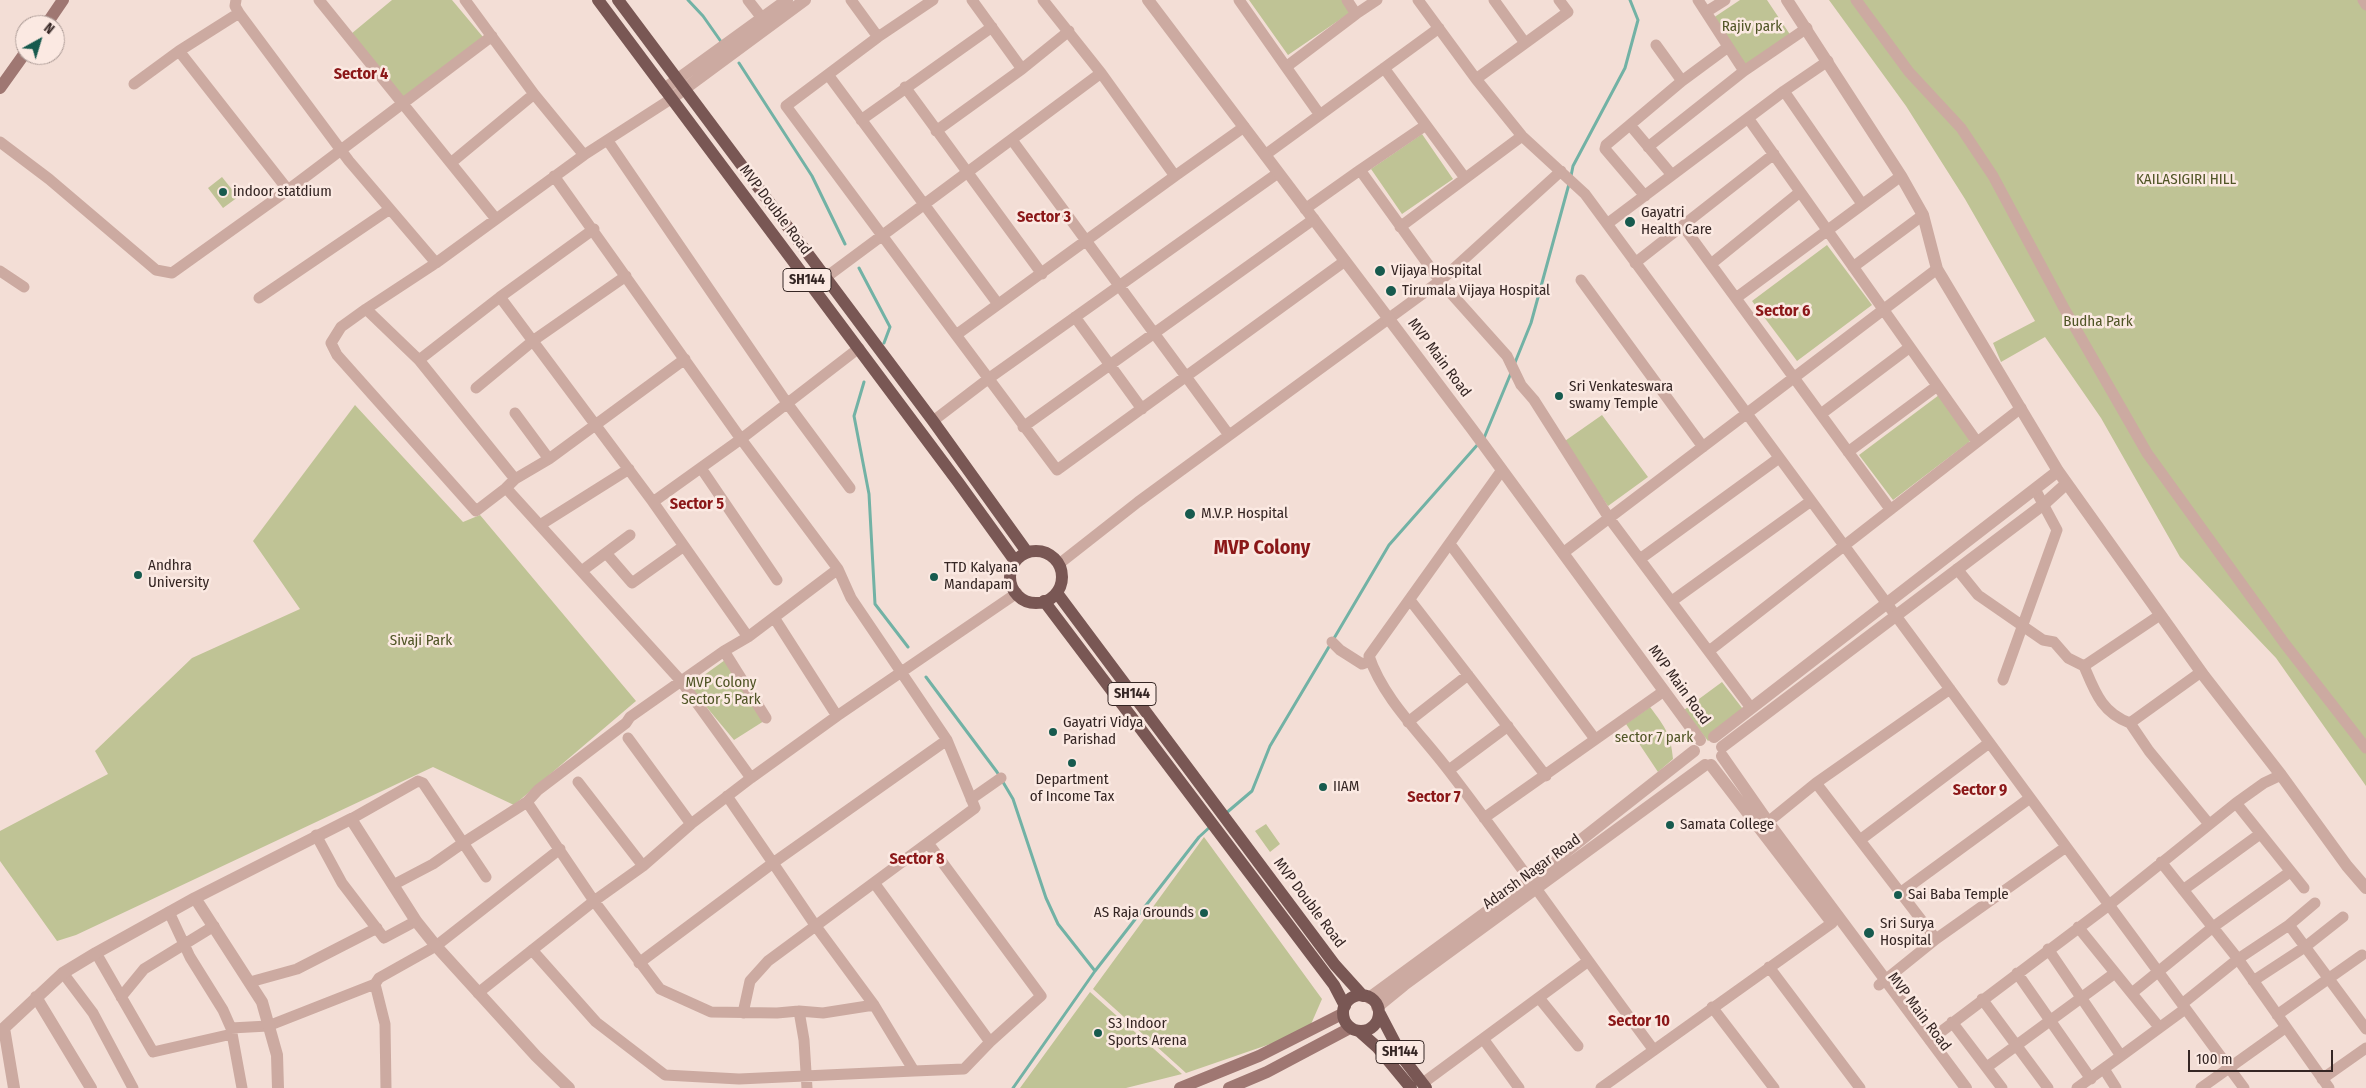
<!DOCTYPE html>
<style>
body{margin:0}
#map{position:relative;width:2366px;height:1088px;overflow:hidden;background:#f3ded6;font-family:"Fira Sans Condensed",sans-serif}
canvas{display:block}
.north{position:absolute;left:15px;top:15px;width:50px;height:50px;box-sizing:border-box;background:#fbe9e2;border:1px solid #ac9b96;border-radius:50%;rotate:39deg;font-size:14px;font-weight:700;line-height:20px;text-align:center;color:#352624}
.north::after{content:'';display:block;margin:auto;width:18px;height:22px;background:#175a4e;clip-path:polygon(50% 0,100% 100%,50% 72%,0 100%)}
.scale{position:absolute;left:2188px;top:1050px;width:145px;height:22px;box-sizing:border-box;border:2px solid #352624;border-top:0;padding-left:6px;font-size:15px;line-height:18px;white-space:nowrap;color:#352624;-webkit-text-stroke:4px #fbe9e2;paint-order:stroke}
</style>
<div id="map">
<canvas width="2366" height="1088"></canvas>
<div class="north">N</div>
<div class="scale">100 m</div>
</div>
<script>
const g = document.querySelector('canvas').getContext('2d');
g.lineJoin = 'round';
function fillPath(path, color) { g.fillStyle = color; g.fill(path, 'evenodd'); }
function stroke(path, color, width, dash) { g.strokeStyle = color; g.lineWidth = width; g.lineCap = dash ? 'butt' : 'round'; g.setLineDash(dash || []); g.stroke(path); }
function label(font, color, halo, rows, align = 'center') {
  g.font = font + ' "Fira Sans Condensed",sans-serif'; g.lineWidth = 5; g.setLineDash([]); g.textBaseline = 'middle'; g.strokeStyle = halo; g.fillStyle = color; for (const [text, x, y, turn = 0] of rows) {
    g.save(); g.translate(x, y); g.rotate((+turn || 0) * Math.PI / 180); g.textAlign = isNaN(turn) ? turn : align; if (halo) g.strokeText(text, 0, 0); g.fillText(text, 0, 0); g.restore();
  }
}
fillPath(new Path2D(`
 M392,0H452L483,37L406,101L351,34Z
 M1249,0H1342L1351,12L1288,55Z
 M1740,0H1767L1791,36L1745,66L1713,18Z
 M1829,0H2366V786L2276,658L2180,557L2101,418L2045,337L2001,362L1993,343L2035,321L1965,199L1906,106Z
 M1422,134L1453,179L1402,214L1371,169Z
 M222,177L238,197L223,208L208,188Z
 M1827,245L1872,305L1797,361L1752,301Z
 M1939,395L1973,439L1893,500L1859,455Z
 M355,405L463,522L480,515L636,701L514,805L433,767L76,935L57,941L0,861V831L108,774L95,751L192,658L300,609L253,541Z
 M1602,415L1648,477L1608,506L1562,443Z
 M725,660L764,721L734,740L689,686Z
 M1722,682L1746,713L1708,741L1684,710Z
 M1650,707C1665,727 1671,734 1673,759L1658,772L1626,724Z
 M1266,824L1280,844L1270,852L1255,831Z
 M1204,837L1322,999L1308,1031L1186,1073L1093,989Z
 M1090,992L1182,1074L1126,1088H1020Z`), '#bfc395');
stroke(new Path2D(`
 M688,0L703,16L722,43
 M739,63L812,176L845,244
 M1571,176L1573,166L1625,68L1638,20L1630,0
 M859,268L890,327L884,343
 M1514,365L1531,323L1569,184
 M864,382L854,416L869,494L875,604L908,647
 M1484,438L1511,373
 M1333,640L1389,545L1479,443
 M926,677L997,772L1013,799L1046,898L1058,924L1095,971
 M1225,814L1252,791L1270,746L1330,645
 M1013,1088L1095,971L1199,837L1211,826`), '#72b2a5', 3);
stroke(new Path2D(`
 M236,0L235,6L239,13L349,161L436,263
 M319,0L496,219
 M465,0L534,94
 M748,0L762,18
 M851,0L878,37
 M933,0L878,37L786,106L956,335L1175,176L1101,73L1043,0
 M972,0L1022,69
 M1239,0L1286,67
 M1418,0L1476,79L1522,136L1585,194L2244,1088
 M1494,0L1525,43
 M1698,0L1744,71
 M1856,0L1909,72L1961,128L1993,176L2065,310L2147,453L2285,644L2366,748
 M2363,0L2366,5
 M1706,12L1725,0
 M1356,14L1377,0
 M179,51L288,190
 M1384,68L1465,178
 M829,76L998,304
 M1476,79L1568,12L1559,0
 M1682,81L1728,47
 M134,84L179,51L239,13
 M905,87L1042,274
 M1784,91L1862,204
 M1320,115L1286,67L1356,14L1347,0
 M1748,118L1977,442
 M861,120L992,27
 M1630,125L1672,175
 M936,131L1022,69L1069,31
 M1012,140L1229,435
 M608,141L787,403L850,488
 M0,142L49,179L156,270L172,273L288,190L492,36
 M1648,147L1744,71L1807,28
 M1265,155L1439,28
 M452,162L534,94L584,155
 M1360,170L1426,125
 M1561,171L1440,281L1507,356L1521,385L1534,400L1609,518L1751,708
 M554,176L741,439L838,569L748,637L653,502L741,439L859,348
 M1175,176L1244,127
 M1645,196L1605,149L1606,145L1682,81L1656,45
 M1607,224L1784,91L1828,61
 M1683,226L1890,509
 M1400,227L1522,136
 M594,229L500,297L653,502
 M1635,263L1774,154
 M1711,264L1800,192
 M1853,267L1923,215
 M0,271L24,287
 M825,278L1101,73
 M1581,280L1703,447
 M259,298L390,209
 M1736,298L1901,176
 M366,309L419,360L515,479L506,488L681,681L751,778
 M1075,317L1142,409
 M956,335L1057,470L1345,261
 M419,360L500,297
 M476,388L534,340L626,276
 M515,413L549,459
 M1821,414L1910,347
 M933,421L988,379L1278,173
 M1023,427L1314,219
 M1848,452L1937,386
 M701,468L777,580
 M1502,470L1369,656C1383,699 1423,736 1449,771C1519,862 1584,957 1653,1049
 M515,479L549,459L685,359
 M506,488L476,511L337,355L331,343L341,327L366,309L436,263L584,155L671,99
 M540,525L629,469
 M1450,544L1595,739
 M606,553L632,583L684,546
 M1563,553L1937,269
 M1640,559L1779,458
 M1059,564L1138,502L1440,281L1360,170L1305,209
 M1957,569L1978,595L2043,640L2054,642L2068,658L2084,666
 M583,570L630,535
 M1410,600L1546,776
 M1672,601L1811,501
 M775,619L837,716
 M1332,642L1340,650L1362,664L1370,661
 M724,651L766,718
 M1709,651L2021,408
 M2201,672L2130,723L2149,751L2209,824
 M2003,680L2057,530L2035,489
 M1408,722L1468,675
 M2130,723C2102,713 2095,692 2084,666L2160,615
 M628,738L691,824
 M1449,770L1508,726
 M578,782L643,866
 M1816,783L1936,939
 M727,796L773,863L947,740
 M971,799L1001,778
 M527,802L594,901L660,989L711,1012L777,1013L799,1011L823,1013L874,1005
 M2236,803L2304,888
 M1484,818L1664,691
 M351,819L418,781L423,783L486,877
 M1768,822L1816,783L1950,689
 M316,835L342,883L384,938L416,921
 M1860,840L1989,743
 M928,843L1041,996L990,1042
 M2161,862L2238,959L2329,1088
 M393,885L433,864L463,843L527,802L538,790L626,723L630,717L724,651L748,637
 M2183,890L2260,834
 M1900,893L2030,798
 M169,912L190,957L223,1010L231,1028L242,1088
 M2289,925L2366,1029
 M2078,927L2159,1027
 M2048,949L2121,1056L2077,1088
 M532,950L596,1022L665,1075L739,1079L914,1071
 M96,953L153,1052L232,1034
 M639,963L773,863L815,925L874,1005L914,1071L964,1069L990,1042L875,884
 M1769,967L1860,1088
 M63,973L93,1013L133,1088
 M2017,973L2091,1079
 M2253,981L2305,947L2343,917
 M250,982L297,969L377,928
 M1879,985L1936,939L2066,847
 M478,993L594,901L643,866L691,824L751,778L837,716L1017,593
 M2132,993L2213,927L2290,872
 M121,997L144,969L214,926
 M1539,998L1578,1046
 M1982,999L2048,1088
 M2182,1004L2238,959L2289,925L2315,903
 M1712,1007L1774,1088
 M799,1011L804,1040L807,1088
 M743,1013L750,981L768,961L975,808L947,740L851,598L838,569
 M2277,1015L2362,955
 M1952,1022L2002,1088
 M231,1028L268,1026L375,984
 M1484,1040L1519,1088
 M1930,1040L2109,905L2236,803L2264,783L2281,775
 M2121,1056L2185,1009
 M1987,1067L2115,973
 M2104,1069L2116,1088
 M2322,1079L2366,1048
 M1423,1083L1587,962
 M386,1088L385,1024L375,984L379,978L436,946L560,849
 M1601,1088L1832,923
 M2201,1088L2285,1028`), '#ccaaa1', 11);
stroke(new Path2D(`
 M1148,0L1472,429L1700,740
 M1787,0L1901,176L1923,215L1937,269L2058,471L2204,676L2281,775L2347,866L2366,888
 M664,89L787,0
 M671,99L805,0
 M1714,737L2058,471
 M1722,747L2044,504L2066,484
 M1722,756L1768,822L1966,1088
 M1711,765L1830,920
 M195,898L262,1002L277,1055L278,1088
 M36,997L91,1088
 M1369,998L1530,880L1694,751
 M1377,1007L1404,985L1705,765
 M14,1088L4,1028L63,973L96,953L195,898L351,819L416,921L436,946L536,1056L569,1088`), '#ccaaa1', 12);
stroke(new Path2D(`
 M46,25L63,0
 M0,88L25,53
 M1180,1088L1259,1056L1342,1014
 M1229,1088L1267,1072L1350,1028`), '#9f7772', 12);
stroke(new Path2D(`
 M598,0L958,482L1015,561
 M618,0L933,421L1027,552
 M1010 577a26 26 0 1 1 52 0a26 26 0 1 1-52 0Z
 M1057,593L1335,965L1363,996
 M1044,601L1334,985L1345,1006
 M1343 1013a18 18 0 1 1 36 0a18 18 0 1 1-36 0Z
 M1380,1014L1403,1058L1426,1088
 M1359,1031L1377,1047L1411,1088`), '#795754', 12);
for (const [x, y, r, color] of [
 [223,192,5,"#175a4e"],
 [1630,222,6,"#175a4e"],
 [1380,271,6,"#175a4e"],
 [1391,291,6,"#175a4e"],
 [1559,396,5,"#175a4e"],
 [1190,514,6,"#175a4e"],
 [138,575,5,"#175a4e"],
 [934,577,5,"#175a4e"],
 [1053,732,5,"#175a4e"],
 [1072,763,5,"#175a4e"],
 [1323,787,5,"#175a4e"],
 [1670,825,5,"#175a4e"],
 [1898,895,5,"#175a4e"],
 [1204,913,5,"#175a4e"],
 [1869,933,6,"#175a4e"],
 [1098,1033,5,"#175a4e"]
]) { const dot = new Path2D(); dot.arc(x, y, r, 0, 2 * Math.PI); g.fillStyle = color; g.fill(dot); stroke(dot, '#fbe9e2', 2); }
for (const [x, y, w] of [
 [807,280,48],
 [1132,694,48],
 [1400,1052,48]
]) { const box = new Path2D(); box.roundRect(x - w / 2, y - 11.5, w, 23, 4); g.fillStyle = '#fbe9e2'; g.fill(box); stroke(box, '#352624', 1); }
label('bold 14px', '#352624', null, [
 ["SH144",807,280],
 ["SH144",1132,694],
 ["SH144",1400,1052]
]);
label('15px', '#505526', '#fbe9e2', [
 ["Rajiv park",1752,27],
 ["KAILASIGIRI HILL",2186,180],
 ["Budha Park",2098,322],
 ["Sivaji Park",421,641],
 ["MVP Colony",721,683],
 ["Sector 5 Park",721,700],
 ["sector 7 park",1654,738]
]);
label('15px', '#352624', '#fbe9e2', [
 ["indoor statdium",233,192],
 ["Gayatri",1641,213],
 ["Health Care",1641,230],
 ["Vijaya Hospital",1391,271],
 ["Tirumala Vijaya Hospital",1402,291],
 ["Sri Venkateswara",1569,387],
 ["swamy Temple",1569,404],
 ["M.V.P. Hospital",1201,514],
 ["Andhra",148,566],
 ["University",148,583],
 ["TTD Kalyana",944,568],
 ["Mandapam",944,585],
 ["Gayatri Vidya",1063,723],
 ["Parishad",1063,740],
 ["Department",1072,780,"center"],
 ["of Income Tax",1072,797,"center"],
 ["IIAM",1333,787],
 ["Samata College",1680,825],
 ["Sai Baba Temple",1908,895],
 ["AS Raja Grounds",1194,913,"right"],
 ["Sri Surya",1880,924],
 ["Hospital",1880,941],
 ["S3 Indoor",1108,1024],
 ["Sports Arena",1108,1041]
], 'left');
label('15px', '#352624', '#fbe9e2', [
 ["MVP Double Road",775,210,53],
 ["MVP Main Road",1439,358,53],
 ["MVP Main Road",1679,685,54],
 ["Adarsh Nagar Road",1532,872,-36],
 ["MVP Double Road",1309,903,53],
 ["MVP Main Road",1919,1012,53]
]);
label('bold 16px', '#8b1718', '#fbe9e2', [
 ["Sector 4",361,75],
 ["Sector 3",1044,218],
 ["Sector 6",1783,312],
 ["Sector 5",697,505],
 ["Sector 9",1980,791],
 ["Sector 7",1434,798],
 ["Sector 8",917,860],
 ["Sector 10",1639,1022]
]);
label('bold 20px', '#8b1718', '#fbe9e2', [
 ["MVP Colony",1262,548]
]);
</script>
